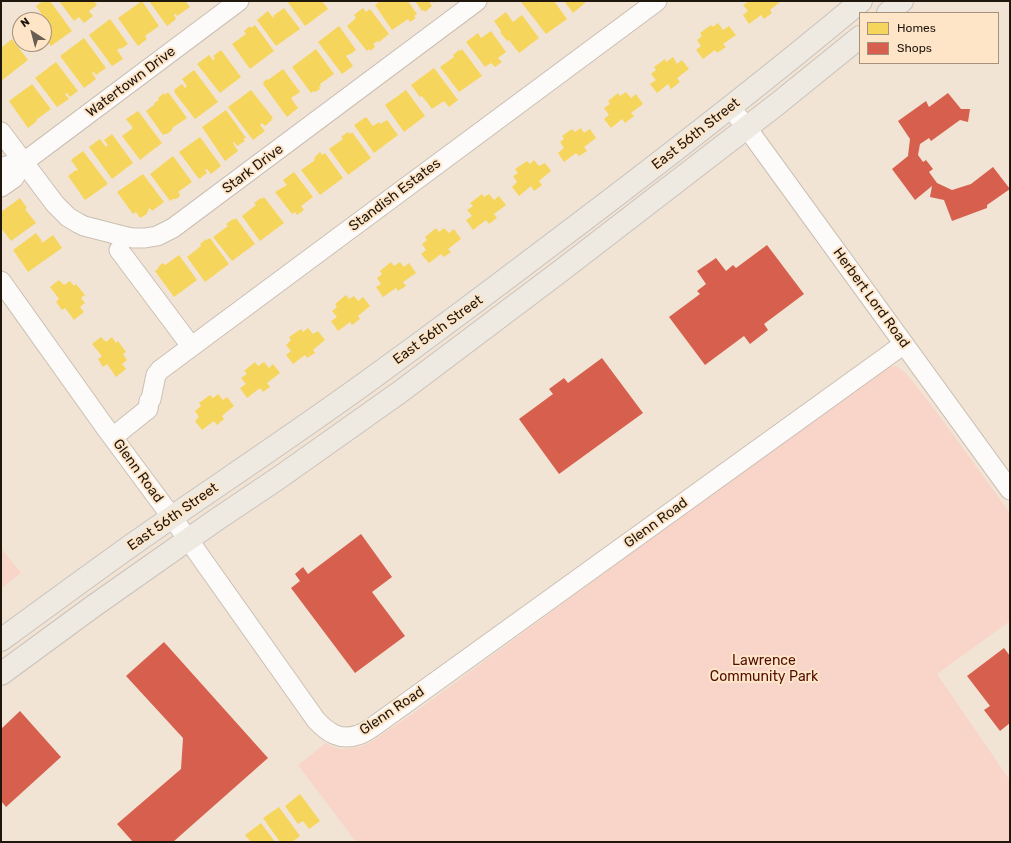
<!DOCTYPE html>
<style>
body{margin:0}
#map{position:relative;width:1011px;height:843px;overflow:hidden;background:#f1e4d5;font-family:Rubik,sans-serif}
canvas{display:block}
.frame{position:absolute;inset:0;border:2px solid #1f160c;pointer-events:none}
.legend{position:absolute;left:859px;top:12px;width:140px;height:52px;box-sizing:border-box;background:#fee5c8;border:1px solid #a5927d;margin:0;padding:5px 7px;list-style:none;font-size:12px;color:#1f160c}
.legend li{display:flex;align-items:center;gap:8px;height:20px}
.legend b{width:20px;border:1px solid #a5927d}
.north{position:absolute;left:12px;top:12px;width:40px;height:40px;box-sizing:border-box;background:#fee5c8;border:1px solid #a5927d;border-radius:50%;rotate:324deg;font-size:11px;font-weight:700;line-height:16px;text-align:center;color:#1f160c}
.north::after{content:'';display:block;margin:auto;width:14px;height:18px;background:#685e52;clip-path:polygon(50% 0,100% 100%,50% 72%,0 100%)}
</style>
<div id="map">
<canvas width="1011" height="843"></canvas>
<div class="frame"></div>
<ul class="legend">
<li><b style="height:11px;background:#f6d55c"></b>Homes</li>
<li><b style="height:11px;background:#d6604d"></b>Shops</li>
</ul>
<div class="north">N</div>
</div>
<script>
const g = document.querySelector('canvas').getContext('2d');
g.lineJoin = 'round';
function fillPath(path, color) { g.fillStyle = color; g.fill(path, 'evenodd'); }
function stroke(path, color, width, dash) { g.strokeStyle = color; g.lineWidth = width; g.lineCap = dash ? 'butt' : 'round'; g.setLineDash(dash || []); g.stroke(path); }
function label(font, color, halo, rows, align = 'center') {
  g.font = font + ' Rubik,sans-serif'; g.lineWidth = 4; g.setLineDash([]); g.textBaseline = 'middle'; g.strokeStyle = halo; g.fillStyle = color; for (const [text, x, y, turn = 0] of rows) {
    g.save(); g.translate(x, y); g.rotate((+turn || 0) * Math.PI / 180); g.textAlign = isNaN(turn) ? turn : align; if (halo) g.strokeText(text, 0, 0); g.fillText(text, 0, 0); g.restore();
  }
}
fillPath(new Path2D(`
 M896,366L906,373L935,410L1010,513V621L937,674L1009,779L1010,778V842H356L298,765L326,743L330,746L341,749L360,747L371,742L418,710L634,551L881,372L889,367Z
 M1,548L21,573L1,589Z`), '#f8d5c8');
fillPath(new Path2D(`
 M43,1H50L72,31L51,46L44,37V20H37L43,16L36,6Z
 M59,1H94L97,5L89,11L93,16L84,23L79,17L74,21Z
 M142,1L159,26L145,36L147,39L138,46L118,18Z
 M149,1H185L190,7L177,16L176,14L174,15L176,19L167,26Z
 M287,1H322L328,9L305,26Z
 M380,1H408L417,14L414,16L416,18L410,22L408,19L392,30L375,5Z
 M415,1H437L433,3L432,1L430,3L432,6L425,12L424,10L422,11Z
 M522,1H539L540,3L542,1H554L567,19L546,34L521,2Z
 M564,1H587L585,2V3L573,13Z
 M749,1H781L770,10L772,13L764,19L761,15L749,24L743,15L748,11L743,5Z
 M284,8L300,29L276,46L257,20L268,11L273,18L274,17L273,16Z
 M363,8L366,12L370,9L389,34L379,42L378,41L373,44L375,47L370,51L369,49L367,51L347,26L356,18L354,15Z
 M506,12L513,22L522,15L539,38L519,53L509,40L507,41L500,32L501,31L494,21Z
 M110,19L128,44L121,49L120,48L117,50L123,59L112,66L89,35Z
 M718,23L723,30L729,26L736,35L723,44L726,47L717,53L715,50L703,59L696,50L701,46L697,40L702,36L700,33L711,25L713,27Z
 M255,25L274,51L250,69L232,44L246,34L244,31L250,26L251,28Z
 M339,26L356,50L349,55V54L346,56L353,66L342,74L318,42Z
 M491,31L506,52L498,58L502,62L495,67L491,63L485,67L466,42L478,33L481,38Z
 M84,38L106,68L96,75L94,72L92,73L96,79L84,88L60,56Z
 M12,39L28,60L1,81V48Z
 M316,49L334,74L320,84L321,86L319,87L320,89L315,92L314,91L311,93L292,67Z
 M462,49L482,76L459,92L440,67L454,57L453,55L459,50L460,51Z
 M221,50L241,77L220,93L197,64L209,55L213,60L215,59L213,56Z
 M673,57L677,64L682,60L689,69L677,78L680,82L671,89L668,84L657,93L650,84L656,80L651,74L656,70L654,67L665,59L666,62Z
 M56,62L78,91L70,97L67,93L65,94L69,99L57,107L35,78Z
 M434,68L458,100L449,107L444,101L432,109L422,96L420,97L411,85Z
 M283,69L300,92L291,98L298,108L287,117L263,84L264,83L263,82L267,79L268,80Z
 M194,70L218,102L195,119L174,92H175L174,90L182,84L185,88L187,86L182,79Z
 M32,84L51,109L36,120L37,121L28,128L9,101Z
 M251,90L273,118L271,119L272,120L265,126L262,123L260,125L265,131L253,140L228,107Z
 M406,90L425,116L404,132L385,105Z
 M168,92L187,118L172,128V130L167,134H165L163,135L146,111L155,104L154,103L159,100L158,98L164,93L165,95Z
 M626,92L631,98L636,94L643,104L631,113L634,116L625,123L622,119L611,128L604,119L609,115L604,108L610,104L608,101L618,93L620,96Z
 M226,110L246,138L243,139L245,141L237,146L234,142L233,143L238,151L225,161L202,127Z
 M138,111L162,143L140,160L122,136L133,128L126,119Z
 M366,117L373,126L379,122L380,124L387,120L398,135L374,153L354,125Z
 M581,128L584,133L590,129L596,138L584,147L587,151L579,156L576,153L564,162L558,153L564,148L560,142L564,139L562,136L572,129L575,132Z
 M348,132L350,134L352,132L371,158L348,175L329,149L343,139L341,137Z
 M112,134L133,163L112,179L89,147L100,139L106,147L108,145L104,140Z
 M200,137L221,166L211,174L207,169L205,170L207,173L199,179L179,152Z
 M83,151L108,184L85,200L68,176L76,170L77,171L78,170L71,160Z
 M320,152L322,155L325,153L343,178L320,195L301,170L315,160L314,158Z
 M173,156L192,182L178,192L180,194L179,197L176,199H173L170,201L150,174Z
 M534,160L539,166L545,163L551,171L539,181L542,185L534,191L531,186L519,196L512,187L517,182L513,176L518,173L515,169L527,161L530,164Z
 M294,172L313,197L301,206L304,210L297,215L295,212L292,214L275,192L287,185L283,180Z
 M143,174L164,202L152,211L150,208L148,210L149,211L147,212V214L140,218L136,212L133,214L117,192Z
 M482,194L484,197L489,194L494,200L499,196L506,205L494,214L497,218L489,224L486,220L473,230L466,220L472,216L467,210L473,206L470,203Z
 M264,197L284,223L260,241L242,216L256,205L254,203L261,198L262,199Z
 M20,198L27,208L25,209L36,223L11,241L1,228V212Z
 M236,218L255,244L232,261L213,237L228,226L226,224L233,219L234,220Z
 M436,228L439,232L444,228L449,233L454,229L461,239L448,249L451,252L444,257L441,254L429,263L421,254L426,250L422,244L427,240L425,237Z
 M36,233L42,241H41L42,243L53,235L62,248L28,272L13,250Z
 M210,238L229,264L205,282L187,257L201,246L200,244L206,239L207,240Z
 M179,255L197,280L174,297L155,271L159,268L158,267L163,263L165,265Z
 M391,262L394,266L400,262L404,267L409,263L416,273L403,282L406,286L398,291L396,288L383,297L376,287L381,284L377,278L382,274L380,271Z
 M59,280L64,285L70,281L74,286L76,284L85,295L81,298L85,303L80,307L84,312L74,320L65,308L62,310L56,302L59,299L50,287Z
 M346,295L349,299L354,296L358,301L363,297L370,306L358,316L360,319L352,325L350,322L338,331L331,321L337,317L332,311L337,307L335,304Z
 M308,328L313,334L318,331L325,340L313,350L315,353L307,358L305,355L293,364L286,355L291,351L286,345L291,340L289,337L301,329L303,332Z
 M101,337L106,342L112,337L116,343L118,341L126,352L123,354L127,360L122,364L126,369L116,377L107,364L103,367L98,359L102,356L92,344Z
 M255,362L258,366L264,362L269,368L273,364L280,373L267,383L270,387L263,392L260,388L247,398L240,388L246,384L241,378L247,374L244,371Z
 M218,394L223,400L227,397L234,406L222,416L224,419L217,425L214,421L202,430L195,421L199,417L195,411L201,406L199,403L210,395L213,398Z
 M300,794L320,821L309,829L303,821L298,824L285,806Z
 M279,807L300,836L292,842H280L263,818Z
 M261,823L275,842H251L245,835Z`), '#f6d55c');
fillPath(new Path2D(`
 M948,93L961,109H970L968,122L960,120L931,141L929,138L920,144L918,155L923,162L926,160L933,169L929,172L937,183L952,190L971,184L993,167L1010,189L987,205V208L952,221L944,200L930,197L932,186L915,200L892,169L908,156L910,139L898,121L926,101L929,107Z
 M767,245L804,294L764,324L768,330L750,344L744,336L705,365L669,317L700,294L697,291L706,284L697,271L716,258L726,271L733,265L736,268Z
 M602,358L643,413L559,474L519,419L553,394L549,389L564,378L568,383Z
 M361,534L392,577L372,592L405,636L355,673L291,588L300,581L295,574L303,567L308,574Z
 M164,642L268,758L173,842H133L117,824L181,769L183,738L126,676Z
 M1004,648L1010,656V723L1000,731L984,710L990,706L967,676Z
 M20,711L61,757L6,807L1,801V729Z`), '#d6604d');
const minor = new Path2D(`
 M730,107L747,128L1010,490
 M1,132L55,204L68,217L78,223L84,226L123,236L133,238H145L157,236L173,228L477,1
 M1,170L6,166L24,162
 M1,187L14,178L24,162L239,1
 M119,250L191,346
 M1,281L105,427L188,539L202,559L316,720C328,733 340,741 358,735C365,733 371,728 377,724L904,344
 M113,437L148,409L149,401L151,399L156,375L160,370L657,1`);
const major = new Path2D(`
 M888,13L902,1
 M1,640C46,607 91,574 136,542C216,486 297,433 375,376C430,336 485,295 539,254C648,172 756,89 861,1
 M1,674L95,605L216,520L280,477L400,392L558,273L776,105L860,37`);
stroke(minor, '#cabfb3', 21);
stroke(major, '#c9c2bb', 24);
stroke(minor, '#fdfbf9', 19);
stroke(major, '#eee9e1', 22);
label('14px', '#1f160c', '#fee5c8', [
 ["Watertown Drive",131,82,-37],
 ["East 56th Street",696,134,-38],
 ["Stark Drive",253,169,-37],
 ["Standish Estates",395,195,-37],
 ["Herbert Lord Road",871,298,54],
 ["East 56th Street",438,330,-36],
 ["Glenn Road",138,471,54],
 ["East 56th Street",173,517,-35],
 ["Glenn Road",656,523,-36],
 ["Glenn Road",392,711,-34]
]);
label('14px', '#530d02', '#fee5c8', [
 ["Lawrence",764,661],
 ["Community Park",764,677]
]);
</script>
